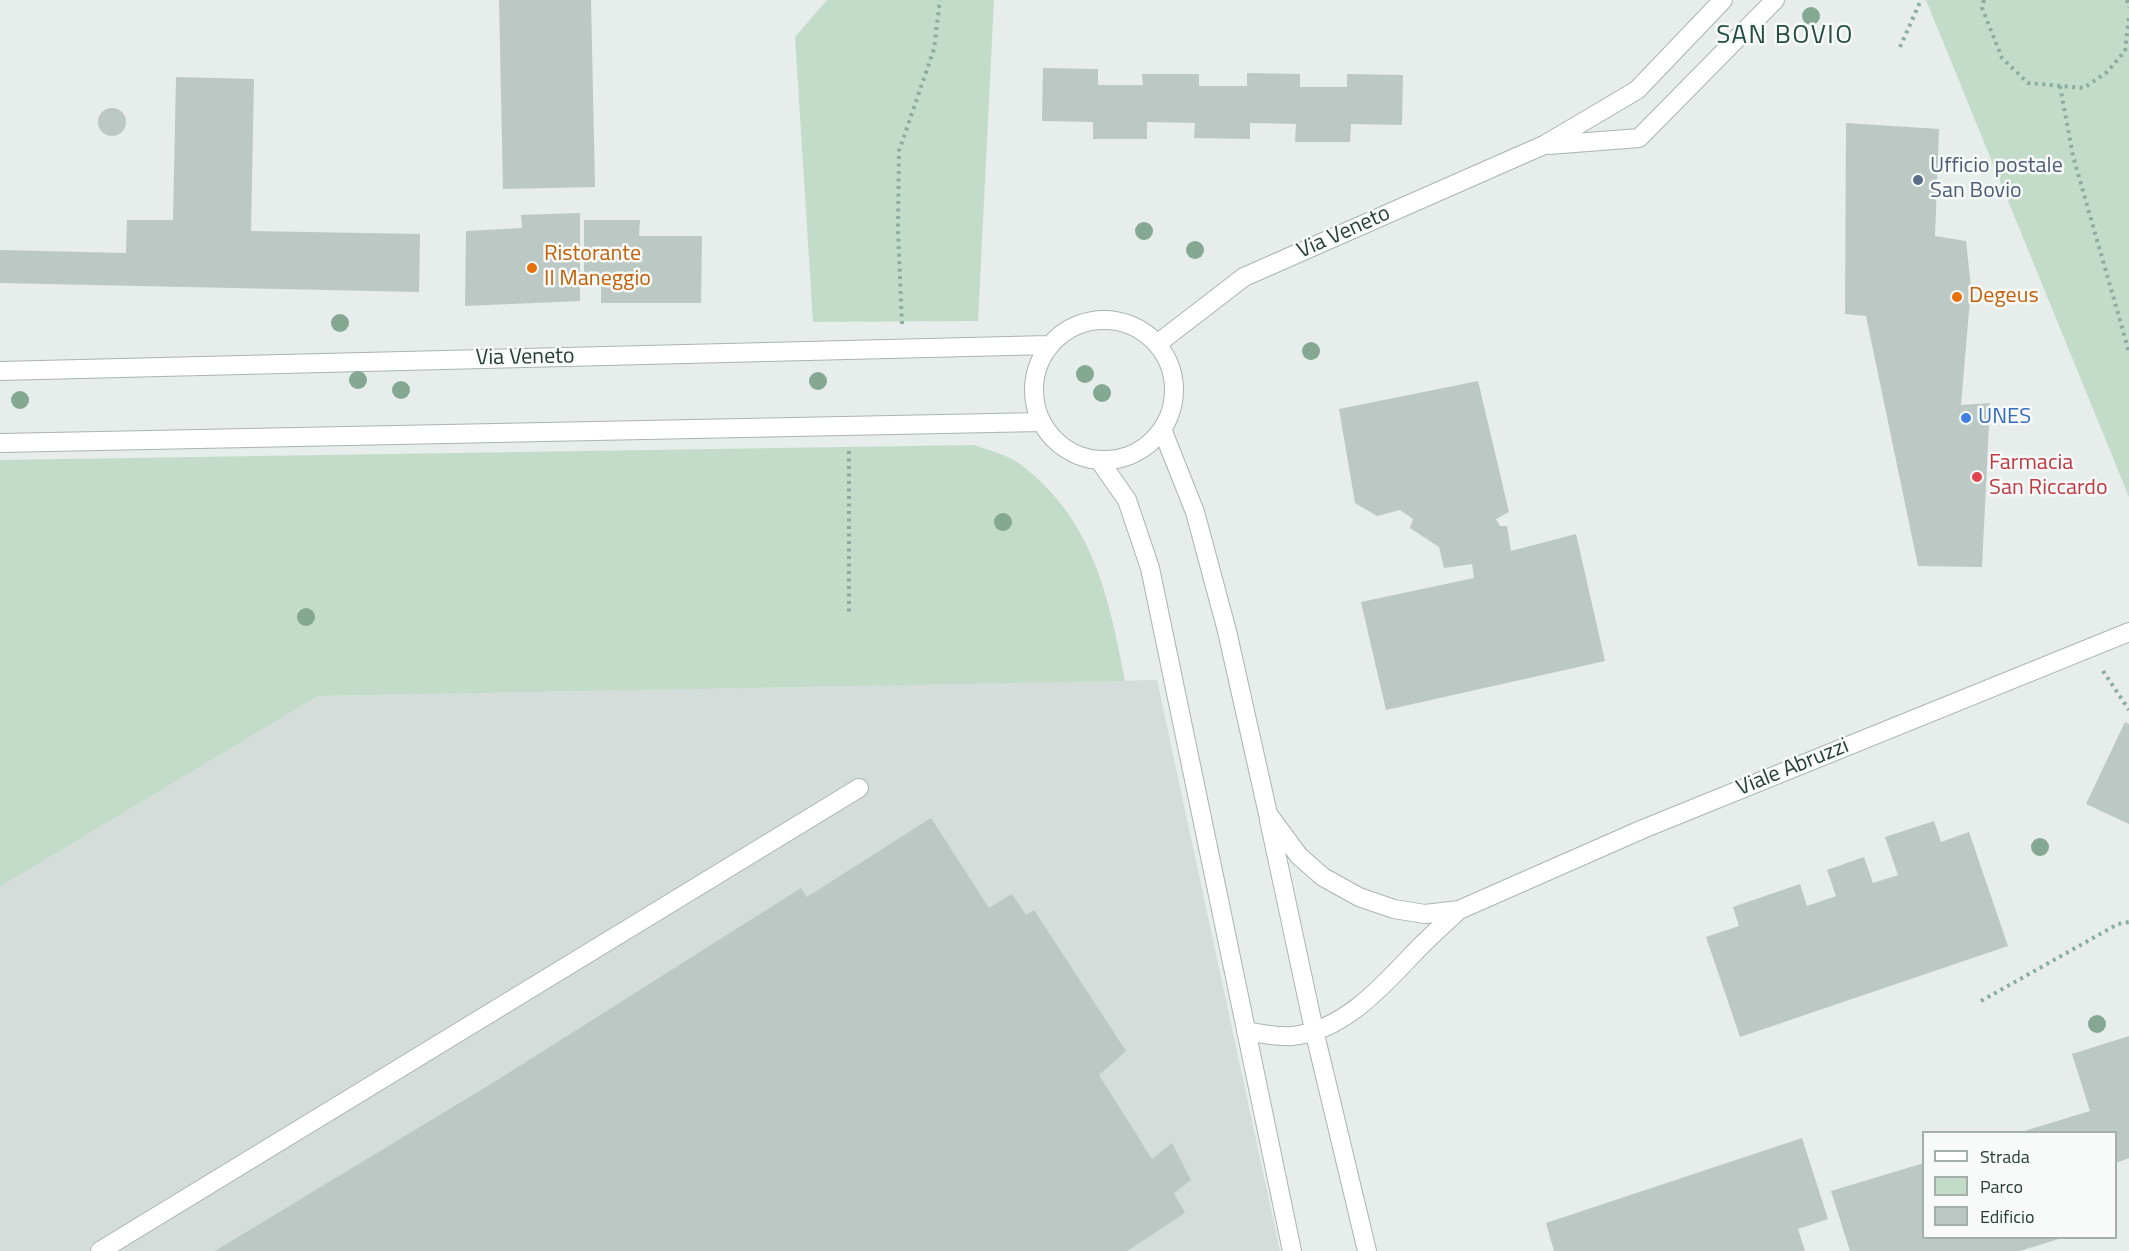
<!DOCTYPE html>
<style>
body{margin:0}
#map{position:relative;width:2129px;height:1251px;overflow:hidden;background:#e6edea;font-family:"Titillium Web",sans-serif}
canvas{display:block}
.legend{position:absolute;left:1922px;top:1131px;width:195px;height:108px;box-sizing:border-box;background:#f7faf8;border:2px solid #a4afab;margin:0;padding:8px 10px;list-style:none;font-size:18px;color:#273e37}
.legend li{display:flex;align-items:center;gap:12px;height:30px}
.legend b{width:30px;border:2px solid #a4afab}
</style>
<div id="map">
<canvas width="2129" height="1251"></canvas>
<ul class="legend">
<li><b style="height:8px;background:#fff"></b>Strada</li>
<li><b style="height:16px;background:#c2dcc9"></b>Parco</li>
<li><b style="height:16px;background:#bcc8c3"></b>Edificio</li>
</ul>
</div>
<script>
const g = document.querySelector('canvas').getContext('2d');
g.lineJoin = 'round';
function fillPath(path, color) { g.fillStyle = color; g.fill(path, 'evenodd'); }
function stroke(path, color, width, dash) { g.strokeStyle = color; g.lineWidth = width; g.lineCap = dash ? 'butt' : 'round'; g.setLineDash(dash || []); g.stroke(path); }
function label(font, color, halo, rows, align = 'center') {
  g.font = font + ' "Titillium Web",sans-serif'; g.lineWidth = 5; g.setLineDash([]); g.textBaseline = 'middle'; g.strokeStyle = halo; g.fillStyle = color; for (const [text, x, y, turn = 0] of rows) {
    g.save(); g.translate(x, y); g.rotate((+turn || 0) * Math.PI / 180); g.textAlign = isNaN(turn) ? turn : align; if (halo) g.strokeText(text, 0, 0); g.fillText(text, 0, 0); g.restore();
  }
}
fillPath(new Path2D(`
 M1157,680L1280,1251H0V887L318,696Z`), '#d4ddd9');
fillPath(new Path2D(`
 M827,0H994L978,321L813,322L795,37Z
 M1926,0H2129V497Z
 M974,445C988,450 1008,455 1020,464C1093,519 1109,597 1125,681L318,696L0,887V460Z`), '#c2dcc9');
fillPath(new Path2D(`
 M499,0H591L595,187L503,189Z
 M1043,68L1098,69V85H1143L1142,74H1199V86H1247V73L1300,74V87H1347V74L1403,75L1402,125L1351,124L1350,142H1295L1296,124L1250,123V139L1194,138L1195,123L1147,122V139H1093V122L1042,121Z
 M176,77L254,79L251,231L420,234L419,292L0,283V250L126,253L127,220H173Z
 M98 122a14 14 0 1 1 28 0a14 14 0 1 1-28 0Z
 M1846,123L1939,129L1935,236L1966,241L1971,287L1961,405L1990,403L1982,567L1918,566L1866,316L1845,314Z
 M580,213V301L465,306L466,231L522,228L521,215Z
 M584,220H640L639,236H702L701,303H601V275H584Z
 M1478,381L1509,512L1496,519L1500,526H1507L1511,551L1576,534L1605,661L1386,710L1361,602L1474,578L1472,564L1444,568L1439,547L1410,528L1413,519L1400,510L1377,516L1355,503L1339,409Z
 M2125,722L2129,724V824L2086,804Z
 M931,818L989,908L1012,894L1026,915L1034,910L1126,1051L1099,1075L1152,1159L1172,1143L1191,1180L1174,1193L1185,1213L1127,1251H215L499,1079L801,888L807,897Z
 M1934,821L1941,842L1969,832L2008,946L1740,1037L1706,937L1739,926L1733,907L1800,884L1807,906L1836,896L1827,870L1864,857L1873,883L1898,875L1885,837Z
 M2129,1036V1158L2116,1163V1132H2021L2090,1111L2072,1054Z
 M1802,1138L1828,1219L1798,1229L1805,1251H1554L1546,1223Z
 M1924,1163V1238H2062L2020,1251H1850L1831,1191Z`), '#bcc8c3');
const service = new Path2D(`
 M100,1251L859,788`);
const minor = new Path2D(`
 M1549,145L1639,138L1775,0
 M1034 390a70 70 0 1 1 140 0a70 70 0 1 1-140 0Z
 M1157,344L1244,277L1544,145L1637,90L1723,0
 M0,371L1049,345
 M1162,429L1195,512L1227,631L1268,814L1299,856L1323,877L1359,897L1394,909L1425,914L1459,910L1643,829L2129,632
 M0,443L1041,422
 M1099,460L1127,500L1150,568L1292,1251
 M1269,820L1314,1030L1367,1251
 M1246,1031C1261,1034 1277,1037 1292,1036C1342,1031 1380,989 1412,955C1427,939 1443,925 1459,910`);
stroke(service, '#a9b5b1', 20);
stroke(minor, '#a9b5b1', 20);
stroke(new Path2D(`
 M1984,0L1982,8L2002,58L2028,83L2084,88L2107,72L2125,51L2129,17
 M2127,0L2129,8
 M1900,47L1921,0
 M2060,86L2073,156L2129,352
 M902,324L898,231L899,151L934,49L940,0
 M849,451V612
 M2103,671L2129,710
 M1981,1001L2118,924L2129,922`), '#8aada2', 4, [3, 4.5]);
stroke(service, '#fff', 18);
stroke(minor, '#fff', 18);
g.fillStyle = '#85a893';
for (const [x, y] of [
 [1811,16],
 [1144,231],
 [1195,250],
 [340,323],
 [1311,351],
 [1085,374],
 [358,380],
 [818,381],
 [401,390],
 [1102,393],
 [20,400],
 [1003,522],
 [306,617],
 [2040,847],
 [2097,1024]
]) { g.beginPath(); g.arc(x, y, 9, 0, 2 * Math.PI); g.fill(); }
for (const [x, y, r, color] of [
 [1918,180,6,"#5c6f8a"],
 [532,268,6,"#e8710a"],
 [1957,297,6,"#e8710a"],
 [1966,418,6,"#3f7fe0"],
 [1977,477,6,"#e0444e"]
]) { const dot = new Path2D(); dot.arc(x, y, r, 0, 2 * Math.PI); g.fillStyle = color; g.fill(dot); stroke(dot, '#f7faf8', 2); }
label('22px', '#4e5e75', '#f7faf8', [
 ["Ufficio postale",1930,167],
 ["San Bovio",1930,192]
], 'left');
label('22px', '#273e37', '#f7faf8', [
 ["Via Veneto",1344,233,-24],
 ["Via Veneto",525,358,-1],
 ["Viale Abruzzi",1793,768,-22]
]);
label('22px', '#c56008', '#f7faf8', [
 ["Ristorante",544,255],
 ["Il Maneggio",544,280],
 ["Degeus",1969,297]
], 'left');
label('22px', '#366cbe', '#f7faf8', [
 ["UNES",1978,418]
], 'left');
label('22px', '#be3a42', '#f7faf8', [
 ["Farmacia",1989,464],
 ["San Riccardo",1989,489]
], 'left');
g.letterSpacing = '1.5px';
label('26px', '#254e44', '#f7faf8', [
 ["SAN BOVIO",1785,37]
]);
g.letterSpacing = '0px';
</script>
